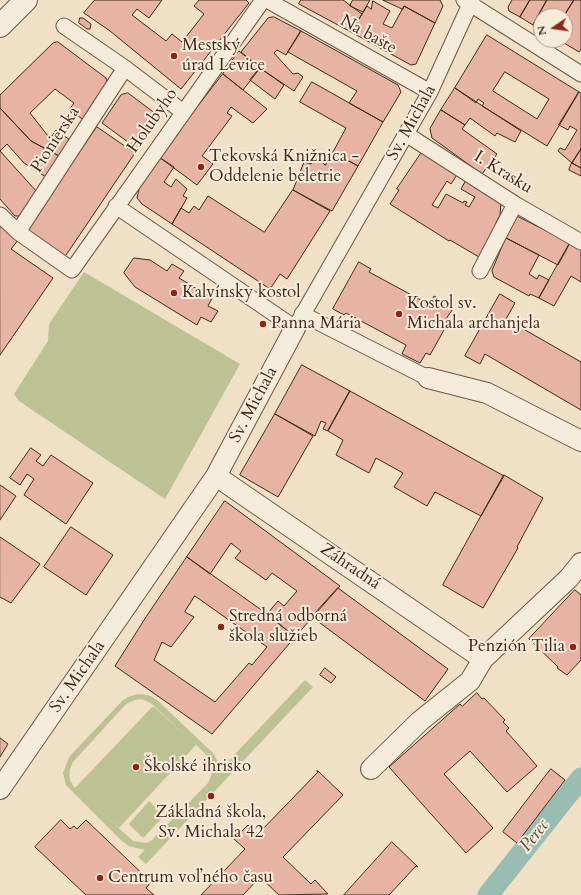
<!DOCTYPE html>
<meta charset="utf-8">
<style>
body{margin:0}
#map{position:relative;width:581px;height:895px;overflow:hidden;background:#f0e0c6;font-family:Cardo,serif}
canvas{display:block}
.north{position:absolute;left:533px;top:8px;width:40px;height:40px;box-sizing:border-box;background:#f5ebda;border:1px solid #ad9d8e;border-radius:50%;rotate:257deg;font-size:11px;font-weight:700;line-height:16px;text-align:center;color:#40291b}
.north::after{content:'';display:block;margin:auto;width:14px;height:18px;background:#8f2418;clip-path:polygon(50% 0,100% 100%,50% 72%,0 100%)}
</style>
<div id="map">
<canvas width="581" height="895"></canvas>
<div class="north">N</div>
</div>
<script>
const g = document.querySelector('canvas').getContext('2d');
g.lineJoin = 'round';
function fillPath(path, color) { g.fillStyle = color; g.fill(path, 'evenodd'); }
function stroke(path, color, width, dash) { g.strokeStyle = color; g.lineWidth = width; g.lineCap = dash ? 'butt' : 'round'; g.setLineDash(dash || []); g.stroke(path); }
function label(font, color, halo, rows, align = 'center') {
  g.font = font + ' Cardo,serif'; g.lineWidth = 4; g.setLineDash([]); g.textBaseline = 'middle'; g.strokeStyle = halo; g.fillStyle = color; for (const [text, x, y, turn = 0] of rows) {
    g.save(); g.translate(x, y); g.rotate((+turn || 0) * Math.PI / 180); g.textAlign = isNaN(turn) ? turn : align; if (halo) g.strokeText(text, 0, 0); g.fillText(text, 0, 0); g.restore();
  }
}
fillPath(new Path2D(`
 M84,272L240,364L165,499L19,401L14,394L48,341L49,324Z
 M305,680L313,687L146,864L138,857L145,850L129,846L122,841L66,785L63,773L69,757L123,700C135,693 145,692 157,700L213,753L218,762L219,771ZM142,699L152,704L190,740L153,706L75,788C68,780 68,771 73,762L126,704L135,700ZM196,745C209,756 217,767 208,783L151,841L146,843L133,841L91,803L119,828Z
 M149,801L164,816L143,838L129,824Z`), '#bcc293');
stroke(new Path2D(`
 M488,895L581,778`), '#9abdb3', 21);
const building = new Path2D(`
 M95,0H162L149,18L137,9L132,15L166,41L172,34L182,42L204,14L194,6L199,0H246L249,3L181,89L110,31L84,13Z
 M301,0H343L362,14L351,32L299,4Z
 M353,0H370L363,12L350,6Z
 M383,0H440L443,6L435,23L404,6L403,9Z
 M530,0L520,17L509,11L508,7L512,0Z
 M530,0H547L533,25L520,17Z
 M547,0H574L564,16H541V29L533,25Z
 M574,0H581V50L579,52L559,40H565L564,16Z
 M373,1L390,11L383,24L392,28L404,6L435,23L416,64L411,65L351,32L367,6L371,9Z
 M274,17L301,31L286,55L277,50L274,53L293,74L298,73L303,77L294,91L260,68L241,52L268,18Z
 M80,18H83L91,24L90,29H87L79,23Z
 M301,31L398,85L401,92L383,122L349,103L357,91L288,52Z
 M487,35L579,92L547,146L482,106L484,103L478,99L476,103L455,88ZM505,72L549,99L537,119L493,91Z
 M58,42L106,78L107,83L84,120L69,110L74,103L55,89L30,113L48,136H52L56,130L70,140L59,156L31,141L0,108V95L53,43Z
 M239,51L260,68L243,90L223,74Z
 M260,68L284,85L275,99L250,80Z
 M223,74L267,109L253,123L231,107L227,113L232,116L202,156L213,164L197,185L159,157Z
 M312,82L383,122L358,166L333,152L346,128L300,102Z
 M455,88L521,131L515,142L497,133L495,136L470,118L465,125L441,110Z
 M579,92L581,93V149L572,163L558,151L560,148L565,150L577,130L570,126L568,130L559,125Z
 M128,93L160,117L135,152L126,145L128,142L102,123L121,95Z
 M0,108L31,141L59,156L46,177L24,163L7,144L0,151Z
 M441,110L465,125L462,129L497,154L482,174L432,138L430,129Z
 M97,127L135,153L64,258L26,231Z
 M581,149V168L572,163Z
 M0,151L37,192L21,216H15L0,199Z
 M333,152L358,166L332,211L293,190L304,162L311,164L313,159L319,158L325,165Z
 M422,152L457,175L451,184L447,181L432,205L438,208L446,194L463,203L464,201L467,202L465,205L469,207L475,197L461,189L466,180L501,203L500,215L496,223V226L479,257L450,240L449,241L390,204L399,190L397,189Z
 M159,157L174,167L164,182L171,187L176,179L187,189L183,196L187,198L172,224L142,204L137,198L139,189Z
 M572,163L581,168V176L569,170Z
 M293,190L330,211L287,279L280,274L270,289L172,224L181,208L189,213L194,206L199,210L208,196L264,232Z
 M517,216L570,243L558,265L506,238Z
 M0,226L19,239L11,249L53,278L0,355Z
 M506,238L539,255L529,274L537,279L539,275L549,280L539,298L530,294L529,296L494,277L492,271Z
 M570,243L581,249V282L571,276L554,306L539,298Z
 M134,258L150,260L167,271L172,264L184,271L179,278L212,298L208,306L218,311L211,322L201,317L197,325L135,287L124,273Z
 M359,262L371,269L369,272L430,305L434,296L454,307L446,319L449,321L430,355L426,353L420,363L402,354L406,345L346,313L344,315L333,309Z
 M500,294L515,303L506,319L581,362V410L485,354L480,364L465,356Z
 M302,365L350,391L328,431L323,429L326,423L321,421L315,436L275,414Z
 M350,391L504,476L481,516L435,492L427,506L394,487L403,473L376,458L369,473L336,455L343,440L328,431Z
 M275,414L313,436L278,497L240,475Z
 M31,448L41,455L36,461L43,466L51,455L93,483L66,524L24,495L34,479L27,474L20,485L10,478Z
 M504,475L543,498L517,547L518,548L483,608L443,585Z
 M0,485L16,496L0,520Z
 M225,501L340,586L295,637L267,614L278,601L284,606L297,591L272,573L266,580L235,558L241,551L231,543L210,574L187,557Z
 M71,527L113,555L86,595L44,567Z
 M0,537L40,564L11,603L0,597Z
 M187,557L267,614L295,637L212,734L115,666L146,617ZM195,596L267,647L252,665L249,663L215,702L154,660L162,642L171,647L194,617L185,612Z
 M338,588L448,669L425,701L312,617Z
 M575,590L581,595V660L567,675L557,668L558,667L529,639Z
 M325,668L336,677L331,683L320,675Z
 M477,693L482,699L484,698L505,720L503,722L509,728L506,731L537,766L507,792L470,751L444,774L493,828L466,853L389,767L460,704L462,706Z
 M0,738L8,744L0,757Z
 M551,769L565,780L517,843L503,832Z
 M317,771H318L343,795L283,857L311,884L315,880L328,894L279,895L260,877L243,895H201L245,849L234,839L248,825L258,834L318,772Z
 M61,820L70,829L74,826L77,829L86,820L151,882L146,888L154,895H86L35,847Z
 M392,842L418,867L416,866L389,895H344Z`);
fillPath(building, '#e7b3a2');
stroke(building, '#40291b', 1);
const pedestrian = new Path2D(`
 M267,0L430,92
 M464,0L581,74
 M64,26L125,68L183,112
 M406,134L515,204L581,242
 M116,206L295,328L430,92L472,0
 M0,215L18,232L72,270L263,0
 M18,232L125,68
 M480,271L515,204
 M302,314L428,378`);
const minor = new Path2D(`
 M428,378L487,393L581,441
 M216,476L483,659L569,578L581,563
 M371,769L420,721L470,681L483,659
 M0,789L216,476L295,328`);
const tertiary = new Path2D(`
 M0,26L26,0`);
stroke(pedestrian, '#6c5746', 17);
stroke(minor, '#6c5746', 22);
stroke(tertiary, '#6c5746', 24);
stroke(pedestrian, '#f5ebda', 15);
stroke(minor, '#f5ebda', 20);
stroke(tertiary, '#f5ebda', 22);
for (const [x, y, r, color] of [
 [174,56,4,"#8f2418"],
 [201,167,4,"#8f2418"],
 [174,293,4,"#8f2418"],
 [399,314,4,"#8f2418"],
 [263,324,4,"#8f2418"],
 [221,627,4,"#8f2418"],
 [573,647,4,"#8f2418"],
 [136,767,4,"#8f2418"],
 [211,796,4,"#8f2418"],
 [100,878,4,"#8f2418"]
]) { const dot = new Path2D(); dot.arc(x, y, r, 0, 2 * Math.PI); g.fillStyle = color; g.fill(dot); stroke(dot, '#f5ebda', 1.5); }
label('17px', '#40291b', '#f5ebda', [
 ["Na bašte",368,35,29],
 ["Holubyho",153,121,-55],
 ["Sv. Michala",412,123,-61],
 ["Pionierska",56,140,-57],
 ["I. Krasku",503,173,32],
 ["Sv. Michala",254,405,-62],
 ["Záhradná",350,567,34],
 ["Sv. Michala",78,677,-55]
]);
label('17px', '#40291b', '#f5ebda', [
 ["Mestský",182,46],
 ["úrad Levice",182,66],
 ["Tekovská Knižnica -",209,157],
 ["Oddelenie beletrie",209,177],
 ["Kalvínsky kostol",182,293],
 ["Kostol sv.",407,304],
 ["Michala archanjela",407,324],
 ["Panna Mária",271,324],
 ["Stredná odborná",229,617],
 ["škola služieb",229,637],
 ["Penzión Tilia",565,647,"right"],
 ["Školské ihrisko",144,767],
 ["Základná škola,",211,813,"center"],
 ["Sv. Michala 42",211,833,"center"],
 ["Centrum voľného času",108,878]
], 'left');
label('italic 18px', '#564e41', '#f5ebda', [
 ["Perec",535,836,-52]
]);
</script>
